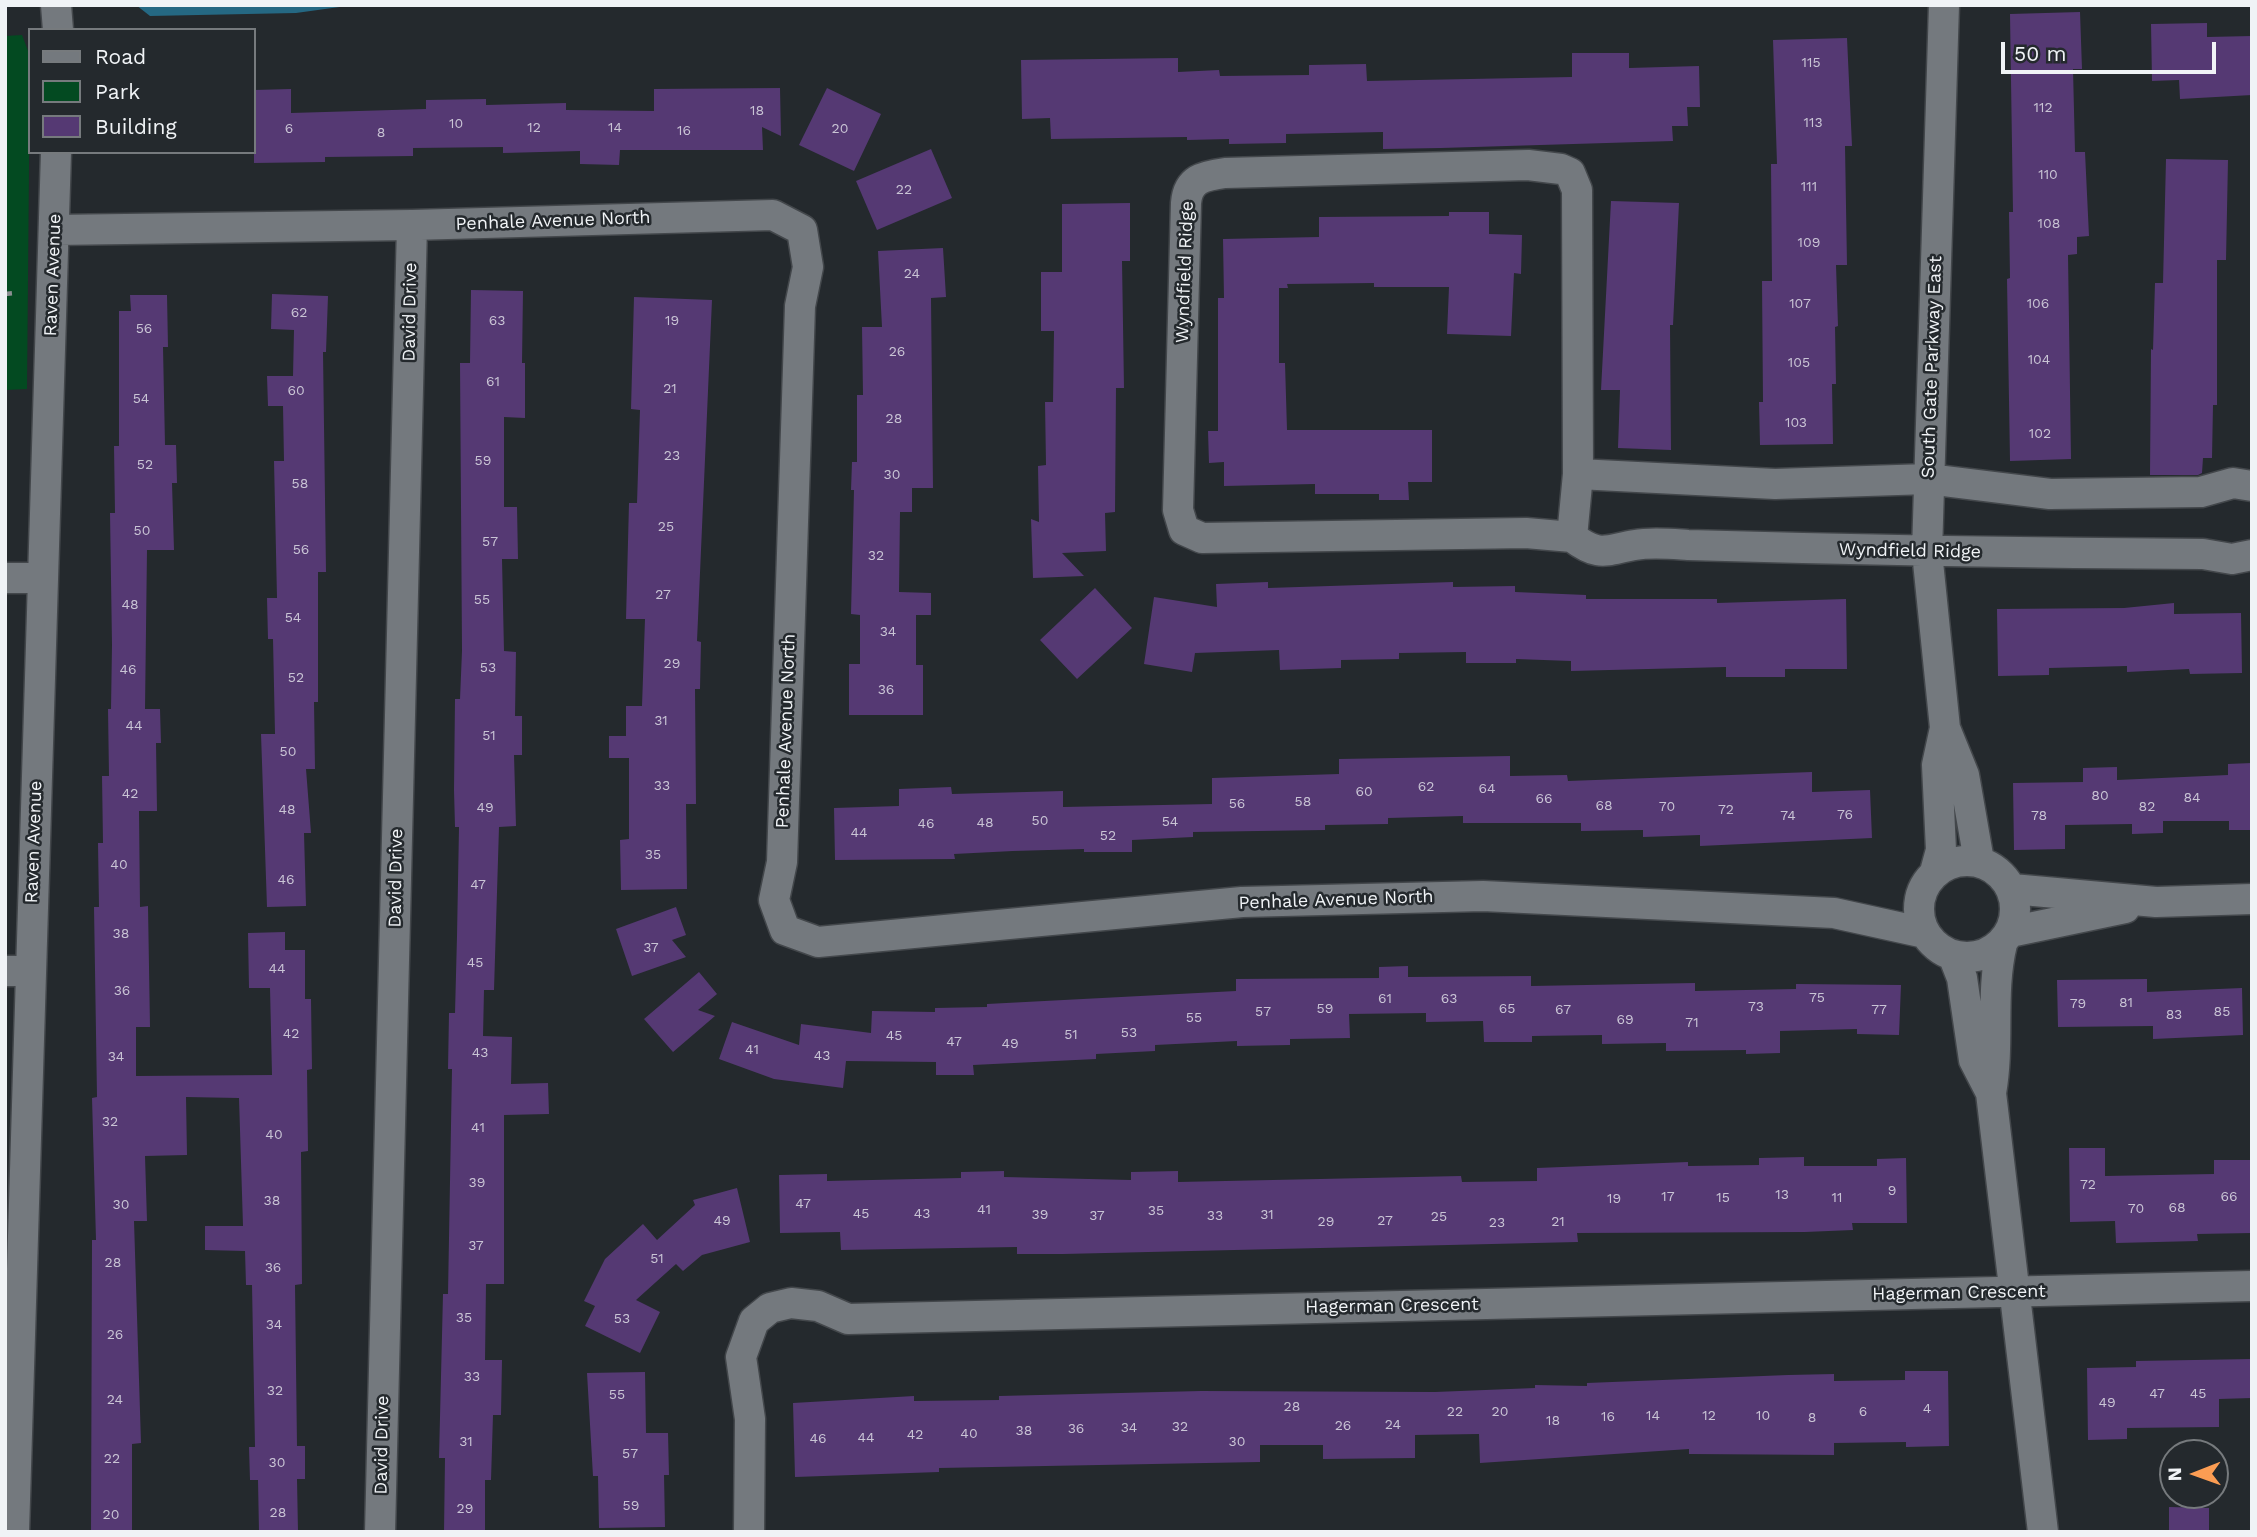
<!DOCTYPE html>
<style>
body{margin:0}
#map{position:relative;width:2257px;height:1537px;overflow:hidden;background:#24292d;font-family:"Work Sans",sans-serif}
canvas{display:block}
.frame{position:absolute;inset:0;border:7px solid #f0f3f6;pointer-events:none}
.legend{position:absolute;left:28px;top:28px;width:228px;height:126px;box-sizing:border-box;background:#24292d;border:2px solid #767a7d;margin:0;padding:9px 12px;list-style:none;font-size:21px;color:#f0f3f6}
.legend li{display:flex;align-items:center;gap:14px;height:35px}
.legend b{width:35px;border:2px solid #767a7d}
.north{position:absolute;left:2159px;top:1439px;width:70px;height:70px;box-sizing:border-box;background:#24292d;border:2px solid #767a7d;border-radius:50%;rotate:269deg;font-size:19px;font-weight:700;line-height:28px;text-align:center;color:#f0f3f6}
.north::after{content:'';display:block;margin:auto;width:24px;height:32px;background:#fc9d53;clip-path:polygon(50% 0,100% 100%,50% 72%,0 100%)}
.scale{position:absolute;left:2001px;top:42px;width:215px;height:32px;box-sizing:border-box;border:4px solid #f0f3f6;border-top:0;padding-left:9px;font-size:21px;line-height:24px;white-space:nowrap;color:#f0f3f6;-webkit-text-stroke:5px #24292d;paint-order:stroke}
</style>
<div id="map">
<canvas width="2257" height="1537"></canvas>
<div class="frame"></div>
<ul class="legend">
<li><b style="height:9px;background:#74797e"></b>Road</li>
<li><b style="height:19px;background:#034a21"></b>Park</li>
<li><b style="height:19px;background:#553973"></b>Building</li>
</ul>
<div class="north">N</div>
<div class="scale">50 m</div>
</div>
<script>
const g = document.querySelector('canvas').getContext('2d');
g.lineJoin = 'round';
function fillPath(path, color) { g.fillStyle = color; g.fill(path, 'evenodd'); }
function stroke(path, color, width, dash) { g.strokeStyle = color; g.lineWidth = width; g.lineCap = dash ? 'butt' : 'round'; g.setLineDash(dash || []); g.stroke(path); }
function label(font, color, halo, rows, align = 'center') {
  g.font = font + ' "Work Sans",sans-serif'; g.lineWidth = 5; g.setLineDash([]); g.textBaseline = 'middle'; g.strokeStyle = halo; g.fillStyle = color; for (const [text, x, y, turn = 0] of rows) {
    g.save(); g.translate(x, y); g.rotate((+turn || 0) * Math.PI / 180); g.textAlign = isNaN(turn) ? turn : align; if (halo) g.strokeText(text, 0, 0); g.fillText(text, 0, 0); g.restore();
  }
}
fillPath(new Path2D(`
 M22,35L30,56L27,389L5,390V36Z`), '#034a21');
fillPath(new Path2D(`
 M136,5H354L296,13L150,16Z`), '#256883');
fillPath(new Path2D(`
 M2080,12L2082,69H2073L2075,152H2085L2089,236L2077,237V254L2068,255L2071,459L2010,461L2007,279L2010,278L2009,212H2013L2010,14Z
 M2207,23V37L2252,36V95L2180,99L2179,80L2152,81L2151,24Z
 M1847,38L1852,146H1845L1847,265H1836L1838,326L1835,327L1836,384H1832L1833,444L1760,445L1759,402H1763L1762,281H1772L1771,164H1777L1773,40Z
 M1572,53H1629V68L1699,66L1700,107H1687L1688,126H1672L1673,141L1441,148L1383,149V132L1286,134V143L1229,144V139L1187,140V137L1051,139L1050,118L1022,119L1021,60L1178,58V72L1219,70L1220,76L1309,75V65L1366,64L1367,81L1572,77Z
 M780,88L781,136L762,127L763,150H620L619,165L580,164V151L503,153V147L413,148V156L325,157V162L254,163V90L291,89V113L426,109V100L486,99V105L566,103V110L654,111V89Z
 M827,88L881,114L854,171L799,145Z
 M931,149L952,198L877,230L856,181Z
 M2166,159L2228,160L2226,260H2217V405H2213L2212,458H2203L2202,473L2198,475H2150L2151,349L2153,350L2155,283H2163Z
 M1611,201L1679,203L1673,325H1670L1671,450L1618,448L1620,390H1601Z
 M1130,203V261H1122L1124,388H1116L1115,512L1105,513L1106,551L1062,553L1084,576L1033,578L1031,519L1039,522L1038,466L1046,465L1045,402H1053L1054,331H1041V272H1062V204Z
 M1449,212H1489V234L1522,235L1521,274L1514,273L1511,336L1447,334L1449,287H1374V283L1287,284L1288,288H1279V363H1285L1287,430H1432V482H1408L1409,500H1379V494H1315V484L1224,486V462L1209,463L1208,431H1218V298H1224L1223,239L1319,237V217L1449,216Z
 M943,248L946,297L931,298L933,488H912V512H900L899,592L931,593V615H916V665H923V715H849V664H860V615L851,614L854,490H851L852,462H857V395H863L862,327H882L878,251Z
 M471,290L523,291L522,363H525V418L504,417V507H517L518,559H502L504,651L516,652L515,716H522V755H514L516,826L499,827L494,990H484L483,1036L512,1037L511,1084L548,1083L549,1114L504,1115V1284H486L485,1360H502L501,1415H493L491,1480H485V1532H444L445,1458H439L443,1294H448L452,1069H448L449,1013H455L457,936L459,827H455L454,790L455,699H460L462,651L460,363H470Z
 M272,294L328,296L326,352H323L326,572H318V702H314L315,769H306L311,833H304L306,906L267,907L261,734H275L273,639H268L267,598H277L274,461H284L283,406H268L267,376H293L294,330L271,329Z
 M130,295H167L168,347H163L165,445H176L177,483H172L174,550H147L145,709H160L161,743H156L157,811H139L140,907L148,906L150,1027H136V1076L272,1075L270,988H249L248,933L285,932V950H305V999H311L312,1069L307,1070L308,1151L301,1152L302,1284L295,1285L297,1446H305V1479H297L298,1532H259L258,1480H250L249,1447H255L252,1285H246L245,1251L205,1250V1226H243L239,1098L186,1097L187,1155L145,1156L147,1221H134L141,1443L132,1444V1532H91L92,1240H96L92,1098L97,1097L94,907H99L98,843H103L102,776H109L108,709H111L112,645L110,513H115L114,446H119V311H131Z
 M634,297L712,300L697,641L701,642L700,689H695L696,804H686L687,889L621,890L620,840L629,839V758H609V736H626V706H642L645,619H626L629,503H637L640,410L631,409Z
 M1268,582V588L1453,582V587L1515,586V592L1586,595V599H1717V603L1846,599L1847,669H1785V677H1726V667L1571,671V661L1516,659V663H1466V652L1399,653V659L1341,660V668L1280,670L1279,650L1195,653L1192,672L1144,664L1154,597L1217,607L1216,584Z
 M1095,588L1132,628L1077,679L1040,640Z
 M2174,603V614L2241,613L2242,673L2190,674L2189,669L2127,672V666L2049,668V675L1998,676L1997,609L2124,608Z
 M1510,756V776L1567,775L1568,781L1812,772V792L1870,790L1872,838L1700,846V835L1643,837V830L1581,831V823H1463V816L1388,818V824L1325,825V830L1193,832V837L1132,840V852H1084V849L1013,851L954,854L955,859L835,860L834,808L899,806V789L951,787L952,794L1063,791V807L1212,804V778L1339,774V759Z
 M2252,763V830H2229V821H2163V833L2132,834V824L2065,825V849L2014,850L2013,783L2083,782V768L2117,767V780L2228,775V764Z
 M676,907L686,935L672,940L686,957L632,976L616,929Z
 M1408,966V977L1531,976V986L1695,983V991L1796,989V984L1901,985L1899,1035L1857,1034V1029L1780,1031V1053L1746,1054V1050L1666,1051V1043L1602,1044V1035L1532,1036V1042H1484L1483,1021L1426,1022V1013L1349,1014L1350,1038L1290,1039V1045L1237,1046V1041L1155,1045V1051L1096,1054V1059L973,1065L974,1075H936V1062L846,1061L843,1088L774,1079L719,1059L732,1022L799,1045L801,1024L871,1033L872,1011L935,1012V1008L987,1007V1004L1236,991V979L1379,978V967Z
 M699,972L717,994L698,1010L715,1016L673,1052L644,1019Z
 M2147,979V992L2242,988L2243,1035L2153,1039V1026L2058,1027L2057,980Z
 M2069,1148H2105V1176L2214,1174V1160H2252V1233L2197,1234L2198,1241L2116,1243L2115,1221L2070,1222Z
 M1804,1157V1166H1877V1159L1906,1158L1907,1223H1852L1853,1230L1805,1232L1577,1233L1578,1242L1063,1254H1017V1247L841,1250L840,1232L780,1233L779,1175L827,1174V1181L961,1178V1172L1004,1171V1177L1131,1180V1172L1178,1171V1182L1461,1176L1462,1182L1537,1181V1168L1688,1162V1166L1759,1165V1158Z
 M737,1188L750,1242L702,1255L683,1271L676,1264L636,1300L660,1312L640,1353L585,1326L595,1306L584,1301L605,1259L643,1224L657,1240L695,1205L693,1200Z
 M2252,1359V1398L2219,1399V1427L2127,1428V1439L2088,1440L2087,1368L2136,1367V1361Z
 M1905,1371H1948L1949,1446L1906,1447V1442L1834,1443V1455L1689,1454V1449L1480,1463L1479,1434L1415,1435V1458L1323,1459V1445H1260V1462L939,1468V1472L795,1477L793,1403L914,1396V1401L999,1400V1396L1201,1391L1435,1392L1535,1388V1385L1587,1386V1383L1788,1375L1834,1374V1381L1905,1380Z
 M645,1372L646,1433H668L669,1475H664L665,1527L599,1528L598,1476H593L587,1373Z
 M2169,1507L2209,1508V1532H2169Z`), '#553973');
const minor = new Path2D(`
 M56,5L58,30
 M1944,5L1927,552L1945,728L1964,775L1979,861
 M1528,165L1561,169L1570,173L1577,190L1578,474L1572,537L1526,533L1202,538L1184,530L1178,510L1186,203C1188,179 1203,176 1225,173Z
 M54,230L412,225L773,215L802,230L808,267L800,306L782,862L774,900L785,930L818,942L1242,902L1483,896L1834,913L1925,933
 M1578,474L1775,484L1928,479L2050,494L2201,492L2233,483L2252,486
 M1572,537C1600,558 1605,550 1635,545C1652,542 1672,544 1688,545C1860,550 2031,553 2203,554L2232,559L2252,555
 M5,578H41
 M1919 909a48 48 0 1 1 96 0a48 48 0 1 1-96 0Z
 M1935,872L1941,850L1937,765L1945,728
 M2012,889L2156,902L2252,899
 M2010,932L2125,908
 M2002,944C1990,993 2000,1043 1991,1093L2043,1532
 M1953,955L1962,978L1974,1060L1991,1093
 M5,971H31
 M14,1532L56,152
 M380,1532L412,225
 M749,1532L750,1419L741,1357L754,1321L770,1308L791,1303L818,1306L848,1319L2252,1286`);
stroke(minor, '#43474b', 33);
stroke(new Path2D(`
 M5,294L15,293`), '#8b8f92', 4.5, [7, 3.5]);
stroke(minor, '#74797e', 30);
label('14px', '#c9c4d5', null, [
 ["115",1811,63],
 ["112",2043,108],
 ["18",757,111],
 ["113",1813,123],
 ["10",456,124],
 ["12",534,128],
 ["14",615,128],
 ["6",289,129],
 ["20",840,129],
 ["16",684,131],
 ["8",381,133],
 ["110",2048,175],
 ["111",1809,187],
 ["22",904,190],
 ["108",2049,224],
 ["109",1809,243],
 ["24",912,274],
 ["107",1800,304],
 ["106",2038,304],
 ["62",299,313],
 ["63",497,321],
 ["19",672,321],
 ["56",144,329],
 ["26",897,352],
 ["104",2039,360],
 ["105",1799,363],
 ["61",493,382],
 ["21",670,389],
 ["60",296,391],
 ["54",141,399],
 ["28",894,419],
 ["103",1796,423],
 ["102",2040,434],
 ["23",672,456],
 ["59",483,461],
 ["52",145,465],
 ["30",892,475],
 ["58",300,484],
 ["25",666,527],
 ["50",142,531],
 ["57",490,542],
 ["56",301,550],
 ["32",876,556],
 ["27",663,595],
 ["55",482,600],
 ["48",130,605],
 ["54",293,618],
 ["34",888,632],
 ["29",672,664],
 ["53",488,668],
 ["46",128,670],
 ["52",296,678],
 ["36",886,690],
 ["31",661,721],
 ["44",134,726],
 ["51",489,736],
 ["50",288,752],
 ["33",662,786],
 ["62",1426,787],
 ["64",1487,789],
 ["60",1364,792],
 ["42",130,794],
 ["80",2100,796],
 ["84",2192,798],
 ["66",1544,799],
 ["58",1303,802],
 ["56",1237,804],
 ["68",1604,806],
 ["70",1667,807],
 ["82",2147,807],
 ["49",485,808],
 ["48",287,810],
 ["72",1726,810],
 ["76",1845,815],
 ["74",1788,816],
 ["78",2039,816],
 ["50",1040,821],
 ["54",1170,822],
 ["48",985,823],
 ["46",926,824],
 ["44",859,833],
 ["52",1108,836],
 ["35",653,855],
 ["40",119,865],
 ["46",286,880],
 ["47",478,885],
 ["38",121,934],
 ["37",651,948],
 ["45",475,963],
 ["44",277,969],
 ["36",122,991],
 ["75",1817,998],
 ["61",1385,999],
 ["63",1449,999],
 ["81",2126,1003],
 ["79",2078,1004],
 ["73",1756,1007],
 ["59",1325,1009],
 ["65",1507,1009],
 ["67",1563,1010],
 ["77",1879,1010],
 ["57",1263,1012],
 ["85",2222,1012],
 ["83",2174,1015],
 ["55",1194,1018],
 ["69",1625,1020],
 ["71",1692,1023],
 ["53",1129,1033],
 ["42",291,1034],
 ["51",1071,1035],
 ["45",894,1036],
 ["47",954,1042],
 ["49",1010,1044],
 ["41",752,1050],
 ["43",480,1053],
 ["43",822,1056],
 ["34",116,1057],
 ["32",110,1122],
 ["41",478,1128],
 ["40",274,1135],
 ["39",477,1183],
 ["72",2088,1185],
 ["9",1892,1191],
 ["13",1782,1195],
 ["17",1668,1197],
 ["66",2229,1197],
 ["15",1723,1198],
 ["11",1837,1198],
 ["19",1614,1199],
 ["38",272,1201],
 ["47",803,1204],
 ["30",121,1205],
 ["68",2177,1208],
 ["70",2136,1209],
 ["41",984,1210],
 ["35",1156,1211],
 ["45",861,1214],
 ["43",922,1214],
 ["39",1040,1215],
 ["31",1267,1215],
 ["37",1097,1216],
 ["33",1215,1216],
 ["25",1439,1217],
 ["49",722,1221],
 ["27",1385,1221],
 ["29",1326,1222],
 ["21",1558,1222],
 ["23",1497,1223],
 ["37",476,1246],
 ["51",657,1259],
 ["28",113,1263],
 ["36",273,1268],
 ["35",464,1318],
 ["53",622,1319],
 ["34",274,1325],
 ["26",115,1335],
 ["33",472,1377],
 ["32",275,1391],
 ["47",2157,1394],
 ["45",2198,1394],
 ["55",617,1395],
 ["24",115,1400],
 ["49",2107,1403],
 ["28",1292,1407],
 ["4",1927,1409],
 ["22",1455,1412],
 ["20",1500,1412],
 ["6",1863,1412],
 ["14",1653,1416],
 ["12",1709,1416],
 ["10",1763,1416],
 ["16",1608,1417],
 ["8",1812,1418],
 ["18",1553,1421],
 ["24",1393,1425],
 ["26",1343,1426],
 ["32",1180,1427],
 ["34",1129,1428],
 ["36",1076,1429],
 ["38",1024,1431],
 ["40",969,1434],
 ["42",915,1435],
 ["44",866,1438],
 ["46",818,1439],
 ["31",466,1442],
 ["30",1237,1442],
 ["57",630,1454],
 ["22",112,1459],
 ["30",277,1463],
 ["59",631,1506],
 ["29",465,1509],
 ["28",278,1513],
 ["20",111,1515]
]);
label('18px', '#f0f3f6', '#24292d', [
 ["Penhale Avenue North",553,221,-2],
 ["Wyndfield Ridge",1185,272,-88],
 ["Raven Avenue",53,275,-88],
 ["David Drive",410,312,-89],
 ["South Gate Parkway East",1932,367,-88],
 ["Wyndfield Ridge",1910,551,1],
 ["Penhale Avenue North",786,731,-88],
 ["Raven Avenue",34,842,-88],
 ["David Drive",396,878,-89],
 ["Penhale Avenue North",1336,900,-2],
 ["Hagerman Crescent",1959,1293,-1],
 ["Hagerman Crescent",1392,1306,-1],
 ["David Drive",382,1445,-89]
]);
</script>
